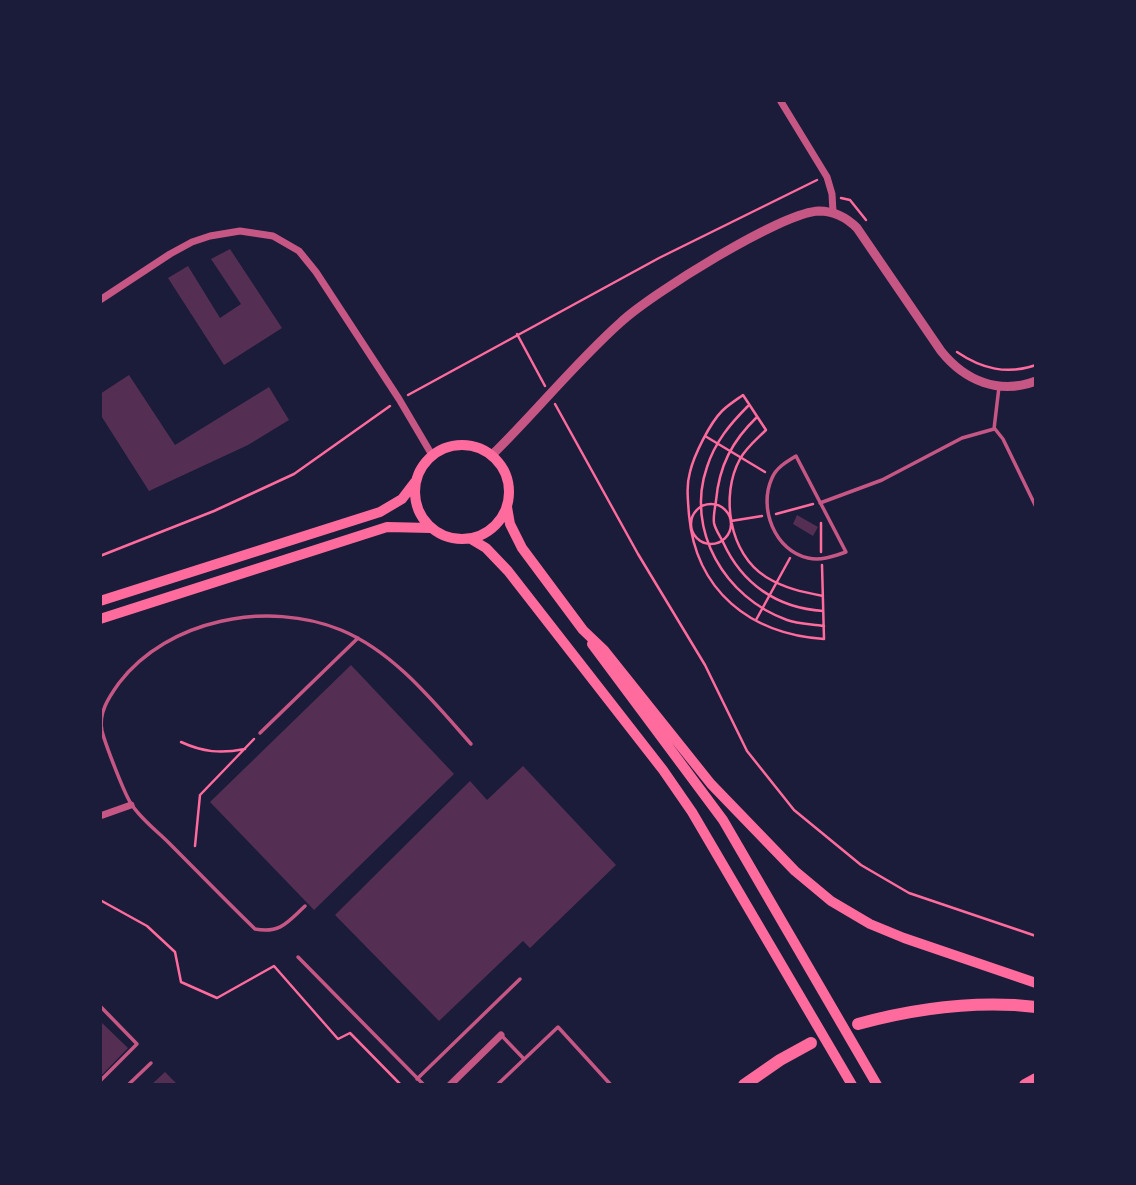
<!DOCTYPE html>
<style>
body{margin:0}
#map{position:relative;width:1136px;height:1185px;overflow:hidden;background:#1b1b3a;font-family:"Roboto Condensed",sans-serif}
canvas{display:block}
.frame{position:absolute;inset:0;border:102px solid #1b1b3a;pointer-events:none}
</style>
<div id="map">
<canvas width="1136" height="1185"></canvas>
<div class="frame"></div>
</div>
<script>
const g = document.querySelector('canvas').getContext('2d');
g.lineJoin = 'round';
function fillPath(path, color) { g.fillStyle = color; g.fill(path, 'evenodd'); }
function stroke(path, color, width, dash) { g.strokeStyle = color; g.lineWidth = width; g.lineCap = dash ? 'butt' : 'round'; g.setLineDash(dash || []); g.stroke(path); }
fillPath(new Path2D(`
 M230,249L282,328L224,365L168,278L188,266L220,318L241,304L211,259Z
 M129,375L175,445L269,387L289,420L248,445L149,491L100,414V394Z
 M797,515L818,527L813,536L793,524Z
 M351,665L454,774L314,910L210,802Z
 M523,766L616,865L530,948L523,941L439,1021L335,915L470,781L487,800Z
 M100,1021L128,1048L100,1077Z
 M165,1072L178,1085H151Z`), '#542f53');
stroke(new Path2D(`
 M841,198L850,200L866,220
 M517,334L545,386
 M957,352C982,369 1007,375 1036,365
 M408,395L659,258L817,180
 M555,404L638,554L705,665L747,751L794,810L861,865L909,893L1036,936
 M748,406C730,424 715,442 707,467C685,530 725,598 787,620C798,624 812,624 824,626
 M757,417C732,441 719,466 716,501C715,508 713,516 714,523C715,529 720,536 723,542C742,584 777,608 823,611
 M705,436L765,472
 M691 524a20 20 0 1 1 40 0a20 20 0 1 1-40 0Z
 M776,514L813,504
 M731,521L762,516
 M821,523V552
 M100,556L214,511L294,474L390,406
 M822,565L824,639C750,634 696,591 689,515C688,501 686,486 690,472C694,455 710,423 722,411C728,405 736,400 743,395L766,430C757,439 746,448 740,459C720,495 729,554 766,577C784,588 802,592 823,596
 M756,620L790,558
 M181,742C203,752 220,754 245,749
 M195,846L200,795L254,739
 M100,900L147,926L175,952L181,982L217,998L274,966L338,1039L350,1033L401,1085`), '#ff6b9d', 2.5);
stroke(new Path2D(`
 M994,429L999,387
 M995,429L1003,439L1036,507
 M796,456L846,552C834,556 822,561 808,558C775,551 758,508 772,478C776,468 786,462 796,456Z
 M820,503L882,480L962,438L994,429
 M260,733L358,638
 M305,906C288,922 280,934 255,929C226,901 198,872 169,843C157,831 141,819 132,805C125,796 105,743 102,731C98,713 109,697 119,683C168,619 268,600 341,630C394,652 433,701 471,744
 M298,957L424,1085
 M100,1006L137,1044L100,1081
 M501,1035L524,1059
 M417,1079L520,979
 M128,1085L151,1063
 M497,1085L558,1027L611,1085`), '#c65784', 3.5);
stroke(new Path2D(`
 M780,100L827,177L832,194L833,212
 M100,300L170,254L192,242L210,236L240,231L273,236L299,251L316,272L399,399L432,455
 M100,816L131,805
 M450,1085L501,1035`), '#c65784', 7);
stroke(new Path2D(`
 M492,455C536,412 575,363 621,322C651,294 782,212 819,211C834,211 847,218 857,228L941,351C965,381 999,395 1036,381`), '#c65784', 9);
stroke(new Path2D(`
 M415 492a47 47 0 1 1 94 0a47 47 0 1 1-94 0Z
 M507,507L510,524L522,548L583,630L604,650L711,784L795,871L831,901L870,924L904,938L1036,983
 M471,539L486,548L508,571L663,770L692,812L852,1085
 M100,601L380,512L402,499L415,482
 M100,619L387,527L431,528
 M592,644L723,820L877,1085`), '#ff6b9d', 10);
stroke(new Path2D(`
 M858,1024C917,1008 975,1000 1036,1007
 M744,1085L780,1060L811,1043
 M1025,1085L1036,1079`), '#ff6b9d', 12);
</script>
